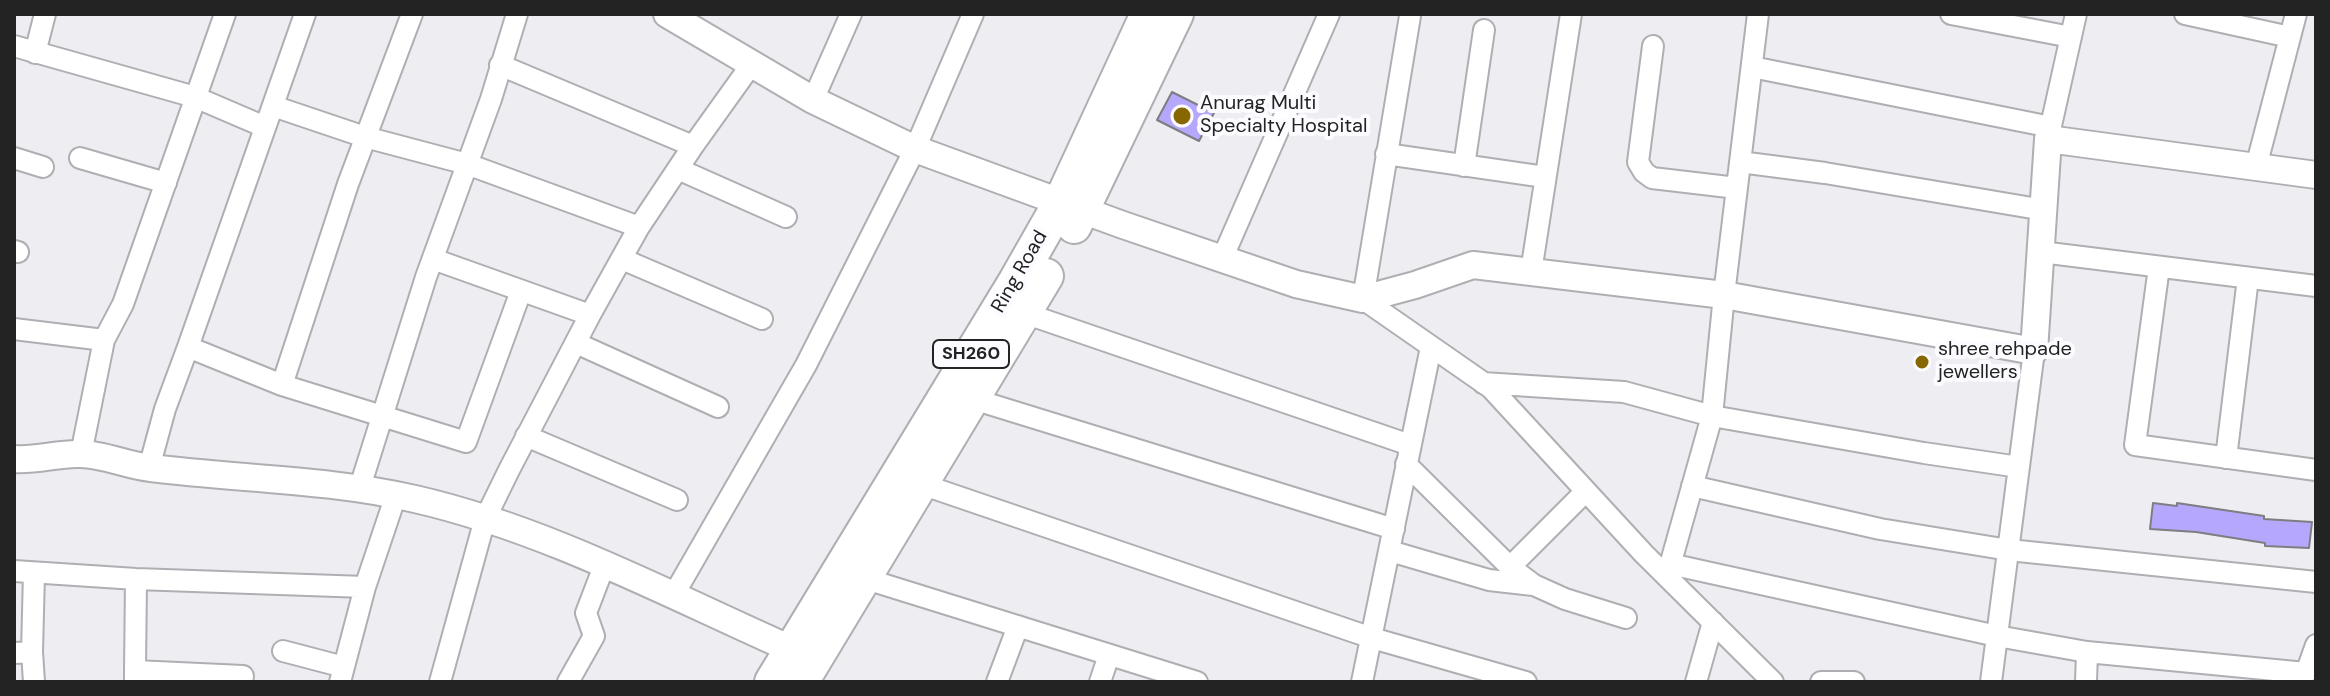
<!DOCTYPE html>
<style>
body{margin:0}
#map{position:relative;width:2330px;height:696px;overflow:hidden;background:#eeeef2;font-family:"DM Sans",sans-serif}
canvas{display:block}
.frame{position:absolute;inset:0;border:16px solid #232324;pointer-events:none}
</style>
<div id="map">
<canvas width="2330" height="696"></canvas>
<div class="frame"></div>
</div>
<script>
const g = document.querySelector('canvas').getContext('2d');
g.lineJoin = 'round';
function fillPath(path, color) { g.fillStyle = color; g.fill(path, 'evenodd'); }
function stroke(path, color, width, dash) { g.strokeStyle = color; g.lineWidth = width; g.lineCap = dash ? 'butt' : 'round'; g.setLineDash(dash || []); g.stroke(path); }
function label(font, color, halo, rows, align = 'center') {
  g.font = font + ' "DM Sans",sans-serif'; g.lineWidth = 8; g.setLineDash([]); g.textBaseline = 'middle'; g.strokeStyle = halo; g.fillStyle = color; for (const [text, x, y, turn = 0] of rows) {
    g.save(); g.translate(x, y); g.rotate((+turn || 0) * Math.PI / 180); g.textAlign = isNaN(turn) ? turn : align; if (halo) g.strokeText(text, 0, 0); g.fillText(text, 0, 0); g.restore();
  }
}
const building = new Path2D(`
 M1172,92L1214,113L1199,141L1157,120Z
 M2153,503L2177,506V503L2264,516V519L2312,522L2309,548L2265,546V543L2196,532L2150,529Z`);
fillPath(building, '#b5a8fc');
stroke(building, '#7e7d81', 2);
const minor = new Path2D(`
 M1951,14L2071,37
 M2185,14L2290,37
 M1410,16L1363,299L1491,388L1644,554L1773,682
 M14,46L195,97L265,127
 M1653,46L1638,162L1644,172L1652,178L1737,188
 M35,53L45,14
 M500,65L693,146
 M1752,67L2051,127
 M813,100L851,14
 M273,106L365,137L467,164L639,227
 M2048,139L2076,14
 M1386,154L1545,177
 M14,158L43,167
 M80,158L166,183
 M1740,162L1825,173L2044,210
 M1464,166L1484,30
 M2256,167L2296,14
 M678,169L786,217
 M14,251L18,252
 M2041,252L2316,286
 M433,259L590,315
 M622,259L762,319
 M1222,259L1329,14
 M2159,267L2135,445L2316,470
 M1531,272L1571,14
 M1024,313L1410,445
 M14,329L104,340
 M576,343L718,407
 M188,347L305,14
 M1483,383L1624,392L1712,416L1924,453L2019,467
 M282,385L466,442L521,291
 M973,399L1394,529
 M526,436L677,500
 M81,454L104,340L123,304L225,14
 M2226,458L2248,278
 M1406,464L1510,567L1534,585L1565,599L1626,618
 M149,468L165,409L188,347L282,385L348,184L412,14
 M921,484L1372,638L1526,682
 M1692,486L1880,529L2009,550L2316,582
 M360,487L426,277L491,99L517,14
 M1390,551L1489,580L1533,585
 M1670,564L1997,636L2087,652L2306,673L2316,645
 M1510,567L1586,491
 M14,571L136,579L365,587L396,495
 M1667,576L1712,416L1724,295L1758,14
 M863,578L1197,682
 M673,596L806,365L915,149L973,14
 M283,651L344,667
 M32,652L34,573
 M14,653L32,652L34,682
 M135,671L136,579
 M135,682V671L243,676L242,682
 M340,682L365,587
 M440,682L485,519L509,470L590,315L639,227L693,146L751,65
 M568,682L594,636L586,613L604,566
 M997,682L1018,626
 M1100,682L1109,655
 M1362,682L1431,347
 M1696,682L1713,622
 M1821,682H1854
 M1991,682L2034,351
 M2086,682L2087,652`);
const tertiary = new Path2D(`
 M667,14L813,100L915,149L1123,225L1296,284L1363,299L1415,285L1473,265L1724,295L2034,351L2048,139L2316,175
 M14,459C36,461 58,453 80,454C104,454 128,466 151,468C239,479 329,479 415,499C546,529 669,595 791,649`);
const trunk = new Path2D(`
 M1074,226L1176,14
 M772,682L1016,281L1061,202L1148,14
 M801,682L1046,276`);
stroke(minor, '#afaeb2', 24);
stroke(tertiary, '#afaeb2', 30);
stroke(trunk, '#afaeb2', 38);
stroke(minor, '#fff', 20);
stroke(tertiary, '#fff', 26);
stroke(trunk, '#fff', 34);
for (const [x, y, r, color] of [
 [1182,116,10,"#866701"],
 [1922,362,8,"#866701"]
]) { const dot = new Path2D(); dot.arc(x, y, r, 0, 2 * Math.PI); g.fillStyle = color; g.fill(dot); stroke(dot, '#fcfbff', 3); }
for (const [x, y, w] of [
 [971,354,76]
]) { const box = new Path2D(); box.roundRect(x - w / 2, y - 14, w, 28, 6); g.fillStyle = '#fcfbff'; g.fill(box); stroke(box, '#232324', 2); }
label('bold 18px', '#232324', null, [
 ["SH260",971,354]
]);
label('20px', '#232324', '#fcfbff', [
 ["Anurag Multi",1200,104],
 ["Specialty Hospital",1200,127],
 ["shree rehpade",1938,350],
 ["jewellers",1938,373]
], 'left');
label('20px', '#232324', '#fcfbff', [
 ["Ring Road",1020,272,-60]
]);
</script>
